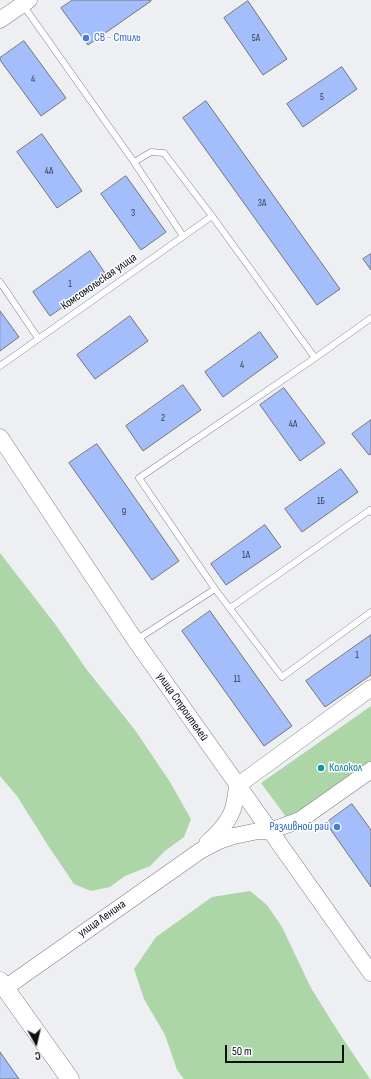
<!DOCTYPE html>
<meta charset="utf-8">
<style>
body{margin:0}
#map{position:relative;width:371px;height:1079px;overflow:hidden;background:#eeeff2;font-family:"Sofia Sans Condensed",sans-serif}
canvas{display:block}
.north{position:absolute;left:16px;top:1023px;width:40px;height:40px;-webkit-text-stroke:3px #fbfcff;paint-order:stroke;rotate:172deg;font-size:11px;font-weight:700;line-height:16px;text-align:center;color:#0d0e0f}
.north::after{content:'';display:block;margin:auto;width:14px;height:18px;background:#0d0e0f;clip-path:polygon(50% 0,100% 100%,50% 72%,0 100%)}
.scale{position:absolute;left:225px;top:1045px;width:119px;height:18px;box-sizing:border-box;border:2px solid #0d0e0f;border-top:0;padding-left:5px;font-size:12px;line-height:14px;white-space:nowrap;color:#0d0e0f;-webkit-text-stroke:3px #fbfcff;paint-order:stroke}
</style>
<div id="map">
<canvas width="371" height="1079"></canvas>
<div class="north">С</div>
<div class="scale">50 m</div>
</div>
<script>
const g = document.querySelector('canvas').getContext('2d');
g.lineJoin = 'round';
function fillPath(path, color) { g.fillStyle = color; g.fill(path, 'evenodd'); }
function stroke(path, color, width, dash) { g.strokeStyle = color; g.lineWidth = width; g.lineCap = dash ? 'butt' : 'round'; g.setLineDash(dash || []); g.stroke(path); }
function label(font, color, halo, rows, align = 'center') {
  g.font = font + ' "Sofia Sans Condensed",sans-serif'; g.lineWidth = 3; g.setLineDash([]); g.textBaseline = 'middle'; g.strokeStyle = halo; g.fillStyle = color; for (const [text, x, y, turn = 0] of rows) {
    g.save(); g.translate(x, y); g.rotate((+turn || 0) * Math.PI / 180); g.textAlign = isNaN(turn) ? turn : align; if (halo) g.strokeText(text, 0, 0); g.fillText(text, 0, 0); g.restore();
  }
}
fillPath(new Path2D(`
 M0,553L55,624L87,670L135,730L170,782L191,819L184,837L165,851L150,866L125,876L110,887L91,891L74,884L49,847L17,796L0,776Z
 M371,706V763L289,821L261,783Z
 M250,891L267,905L282,927L311,988L339,1033L370,1079H184L177,1070L165,1035L144,999L134,969L156,937L212,897Z`), '#add6a8');
const building = new Path2D(`
 M73,0H151V1L88,45L61,8Z
 M248,1L287,59L263,75L224,18Z
 M24,41L66,98L41,116L0,60V58Z
 M342,67L357,89L303,127L287,104Z
 M206,101L340,289L317,305L183,118Z
 M42,134L82,191L57,208L17,152Z
 M126,176L166,232L141,250L101,194Z
 M90,251L107,276L50,316L33,292Z
 M371,254V270L363,259Z
 M0,311L19,337L0,351Z
 M130,316L148,341L95,379L77,355Z
 M260,332L278,357L223,397L205,372Z
 M183,385L201,410L143,451L126,426Z
 M284,388L325,443L300,461L260,405Z
 M371,420V454L369,455L352,434Z
 M97,444L179,561L152,580L69,463Z
 M341,469L358,492L302,532L285,509Z
 M265,525L281,547L226,585L211,564Z
 M210,611L292,726L264,746L182,631Z
 M371,635V675L325,707L306,681Z
 M352,804L371,830V887L326,823Z
 M0,1052L19,1079H0Z`);
fillPath(building, '#a3befb');
stroke(building, '#737477', 1);
const service = new Path2D(`
 M23,5L134,162L183,236
 M134,162L151,152L164,153L212,216L315,358
 M0,282L38,338
 M371,318L315,358L139,478L215,589L282,677L371,612
 M0,366L212,216
 M230,608L370,510L371,512
 M136,640L215,589`);
const tertiary = new Path2D(`
 M0,20L29,0
 M0,437L135,640L371,973
 M207,843C216,835 226,825 231,814C235,806 236,795 237,786L371,688
 M5,988L200,851L219,841L234,836L258,831H270L300,820L371,770`);
const secondary = new Path2D(`
 M0,981L70,1079`);
stroke(service, '#7f8082', 7);
stroke(tertiary, '#7f8082', 17);
stroke(secondary, '#7f8082', 19);
stroke(service, '#fff', 6);
stroke(tertiary, '#fff', 16);
stroke(secondary, '#fff', 18);
for (const [x, y, r, color] of [
 [86,38,4,"#3f7fe0"],
 [321,768,4,"#0f9aa8"],
 [337,827,4,"#3f7fe0"]
]) { const dot = new Path2D(); dot.arc(x, y, r, 0, 2 * Math.PI); g.fillStyle = color; g.fill(dot); stroke(dot, '#fbfcff', 1.5); }
label('10px', '#323a4a', null, [
 ["5А",256,38],
 ["4",33,79],
 ["5",322,97],
 ["4А",49,171],
 ["3А",262,203],
 ["3",133,213],
 ["1",70,284],
 ["4",242,365],
 ["2",163,418],
 ["4А",293,424],
 ["1Б",321,501],
 ["9",124,512],
 ["1А",246,555],
 ["1",357,655],
 ["11",237,679]
]);
label('12px', '#366cbe', '#fbfcff', [
 ["СВ - Стиль",94,38],
 ["Разливной рай",329,827,"right"]
], 'left');
label('12px', '#0d0e0f', '#fbfcff', [
 ["Комсомольская улица",99,282,-35],
 ["улица Строителей",182,707,55],
 ["улица Ленина",102,919,-35]
]);
label('12px', '#0d838f', '#fbfcff', [
 ["Колокол",329,768]
], 'left');
</script>
